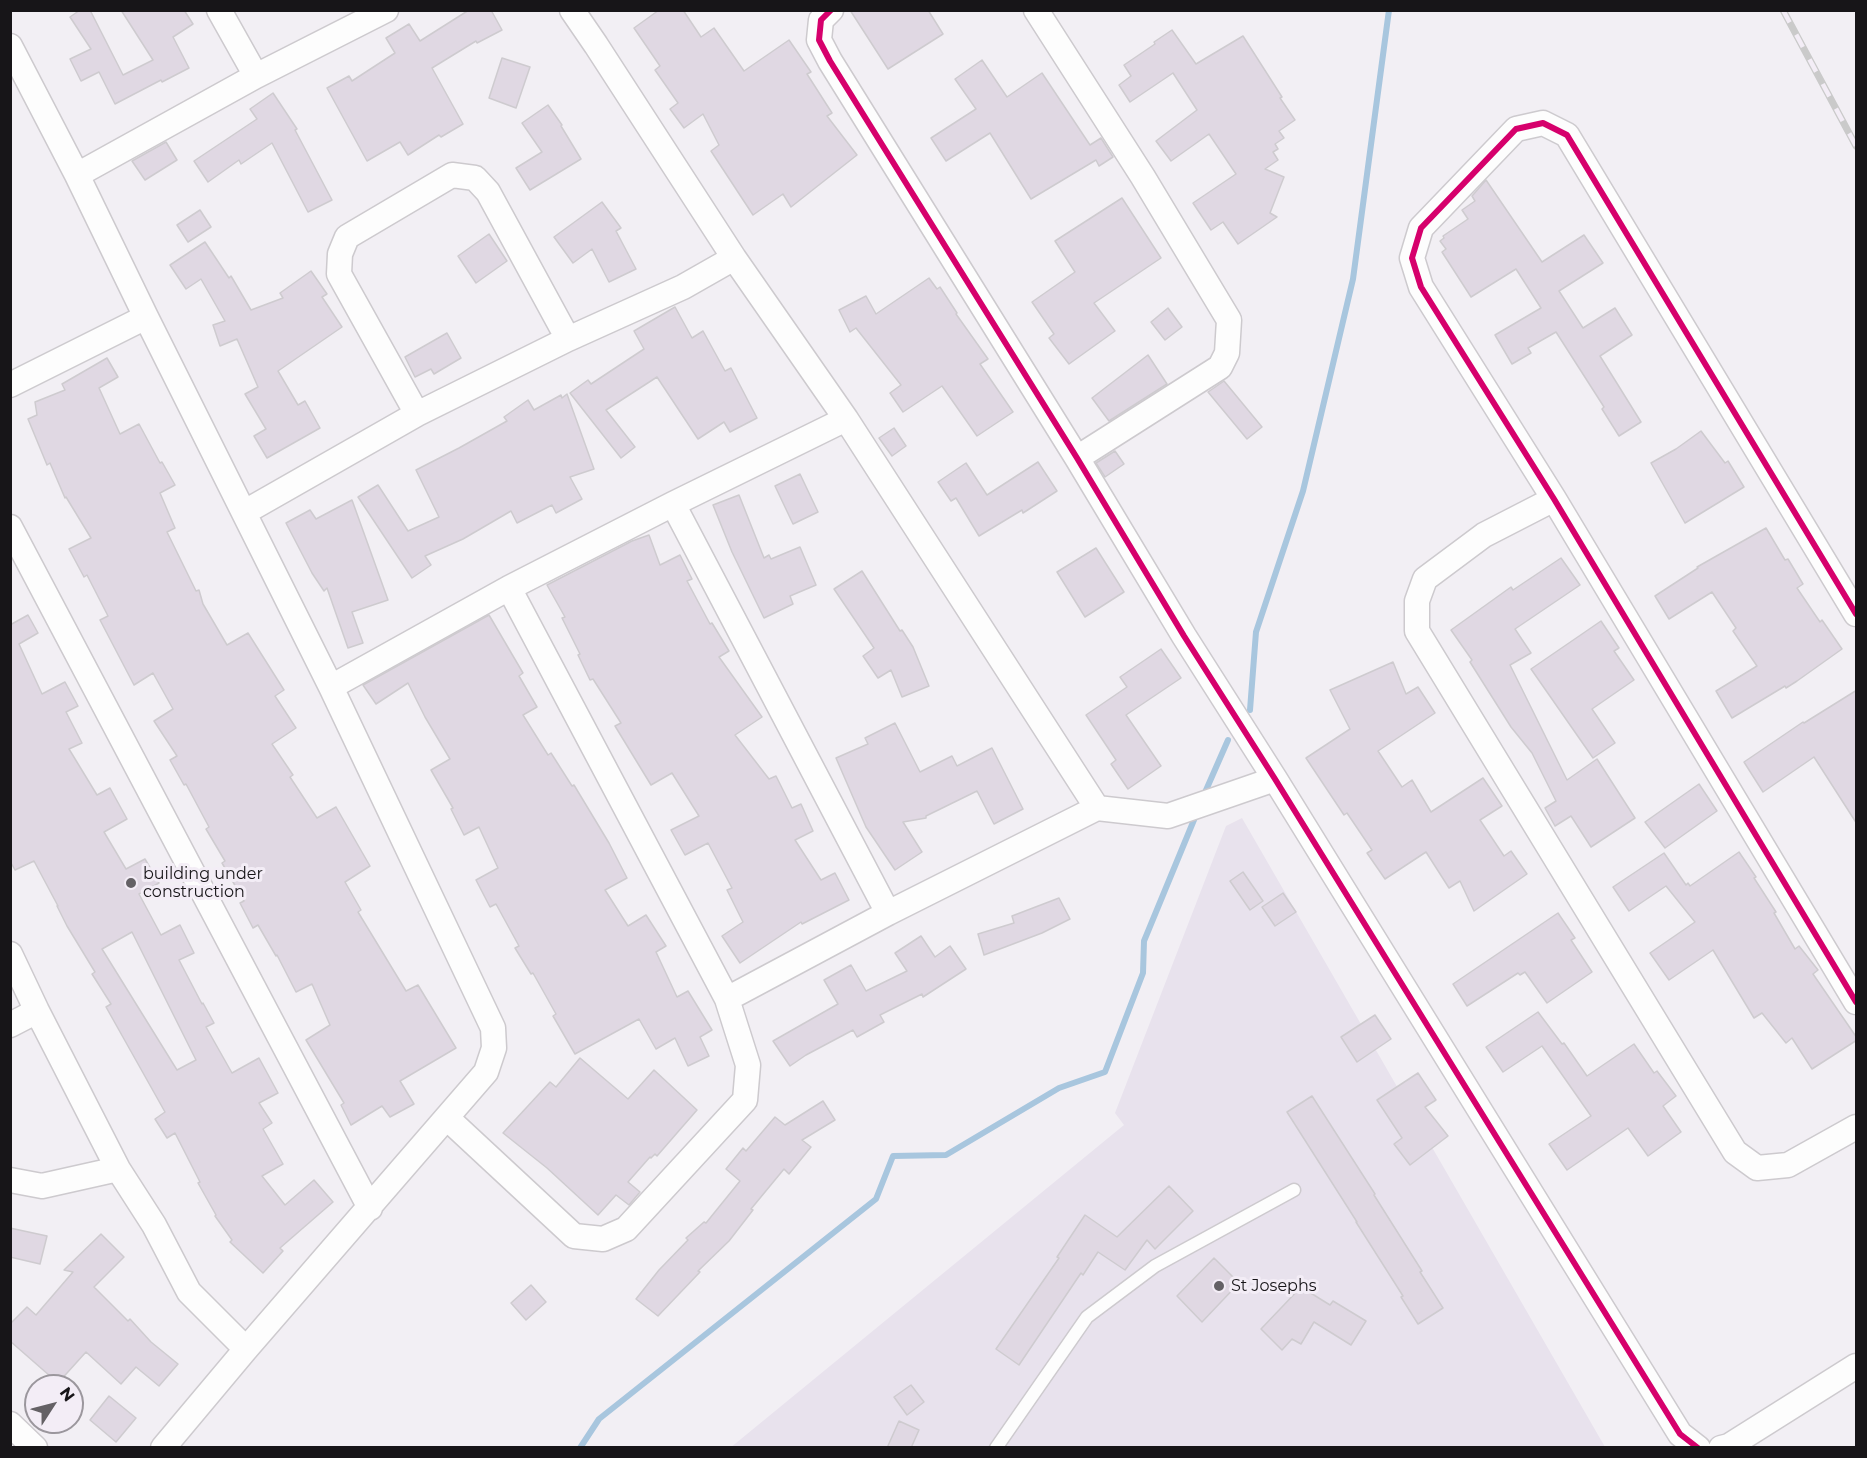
<!DOCTYPE html>
<style>
body{margin:0}
#map{position:relative;width:1867px;height:1458px;overflow:hidden;background:#f2eff4;font-family:Montserrat,sans-serif}
canvas{display:block}
.frame{position:absolute;inset:0;border:12px solid #171518;pointer-events:none}
.north{position:absolute;left:24px;top:1374px;width:60px;height:60px;box-sizing:border-box;background:#f3edf6;border:2px solid #9b979d;border-radius:50%;rotate:54deg;font-size:16px;font-weight:700;line-height:24px;text-align:center;color:#171518}
.north::after{content:'';display:block;margin:auto;width:21px;height:27px;background:#646165;clip-path:polygon(50% 0,100% 100%,50% 72%,0 100%)}
</style>
<div id="map">
<canvas width="1867" height="1458"></canvas>
<div class="frame"></div>
<div class="north">N</div>
</div>
<script>
const g = document.querySelector('canvas').getContext('2d');
g.lineJoin = 'round';
function fillPath(path, color) { g.fillStyle = color; g.fill(path, 'evenodd'); }
function stroke(path, color, width, dash) { g.strokeStyle = color; g.lineWidth = width; g.lineCap = dash ? 'butt' : 'round'; g.setLineDash(dash || []); g.stroke(path); }
function label(font, color, halo, rows, align = 'center') {
  g.font = font + ' Montserrat,sans-serif'; g.lineWidth = 6; g.setLineDash([]); g.textBaseline = 'middle'; g.strokeStyle = halo; g.fillStyle = color; for (const [text, x, y, turn = 0] of rows) {
    g.save(); g.translate(x, y); g.rotate((+turn || 0) * Math.PI / 180); g.textAlign = isNaN(turn) ? turn : align; if (halo) g.strokeText(text, 0, 0); g.fillText(text, 0, 0); g.restore();
  }
}
fillPath(new Path2D(`
 M1242,818L1605,1447L730,1448L1124,1125L1115,1113L1226,826Z`), '#e8e2ed');
stroke(new Path2D(`
 M1250,710L1256,632L1303,491L1353,279L1389,10
 M1203,797L1228,740
 M580,1448L599,1419L876,1199L893,1156L946,1155L1059,1088L1105,1072L1143,973L1144,941L1196,815`), '#a8c6de', 6);
const building = new Path2D(`
 M80,10H90L123,75L153,60L121,10H184L193,24L173,37L189,68L162,82L161,80L115,104L99,72L81,81L70,59L91,49L70,17Z
 M469,10H491L502,30L477,43L476,41L432,68L463,124L441,137L439,135L408,155L400,142L367,161L327,88L349,76L352,81L395,53L386,38L409,24L420,41Z
 M659,10H683L701,37L714,28L744,71L789,40L811,72L807,74L832,113L827,116L857,155L791,207L783,194L753,215L711,151L719,145L703,114L684,128L670,109L678,103L655,70L660,66L634,28Z
 M850,10H928L943,34L888,69Z
 M1172,30L1196,64L1243,36L1282,97L1280,98L1295,120L1279,131L1284,138L1275,144L1278,149L1273,152L1278,160L1265,169L1284,177L1270,213L1277,217L1238,244L1223,222L1211,230L1193,203L1236,174L1209,134L1171,161L1156,141L1197,110L1173,73L1130,102L1119,85L1131,76L1124,65L1155,44L1154,42Z
 M502,58L530,67L516,108L489,98Z
 M982,60L1007,97L1042,73L1090,145L1101,138L1113,157L1099,166L1096,160L1031,199L990,133L946,161L931,138L976,109L955,79Z
 M273,93L297,129L295,130L332,200L308,212L272,143L241,164L239,160L208,182L194,161L257,119L250,109Z
 M548,105L562,125L561,126L581,159L530,190L516,168L542,152L522,123Z
 M166,142L177,160L145,180L132,161Z
 M1486,180L1542,262L1584,235L1603,263L1559,291L1583,328L1615,308L1632,335L1600,356L1641,422L1619,436L1602,409L1604,407L1556,332L1528,348L1531,353L1512,364L1495,335L1541,308L1516,269L1471,297L1442,252L1446,249L1440,241L1444,238L1443,236L1468,219L1462,210L1475,201L1472,196Z
 M1122,198L1161,258L1094,303L1115,331L1069,364L1049,338L1054,334L1032,302L1075,272L1055,241Z
 M602,202L621,228L616,231L636,269L609,282L592,249L573,263L554,237Z
 M200,210L211,227L188,242L177,225Z
 M489,234L507,261L476,283L458,256Z
 M205,242L229,278L231,276L251,310L283,298L280,293L311,271L327,294L322,297L342,327L278,371L298,405L305,401L320,428L267,458L254,436L266,429L245,394L258,387L237,339L220,346L213,325L225,321L201,279L186,289L170,265Z
 M929,278L937,289L940,287L957,313L956,314L988,359L980,364L1013,412L977,436L942,386L903,412L890,393L901,385L856,328L850,332L839,310L866,296L876,314Z
 M675,307L692,338L703,331L725,371L731,368L757,418L730,432L724,422L698,439L657,377L606,410L635,447L621,458L570,393L588,380L591,384L644,349L634,331Z
 M1168,308L1182,327L1165,340L1151,322Z
 M447,333L461,358L434,374L431,369L415,377L405,357Z
 M1148,355L1167,384L1109,421L1092,398Z
 M107,358L118,377L99,388L120,434L139,424L160,463L162,462L175,485L160,493L175,528L167,532L196,591L199,590L203,604L227,645L248,633L284,690L275,696L296,728L272,744L293,775L290,777L317,818L336,807L370,866L345,882L361,910L358,912L406,991L418,985L456,1048L400,1081L414,1104L390,1117L382,1106L351,1125L341,1105L344,1103L306,1040L330,1025L312,984L296,992L277,955L276,956L258,925L253,928L240,903L244,901L222,863L225,861L206,829L209,827L186,784L184,785L170,760L177,756L154,721L173,709L153,673L134,685L100,620L108,616L87,575L84,577L69,549L91,538L66,497L65,498L50,463L47,465L28,419L37,415L35,402L65,390L62,384Z
 M1224,381L1262,427L1247,439L1208,392Z
 M567,394L594,469L570,477L582,499L556,513L552,505L517,523L511,511L463,539L425,556L431,565L412,578L358,497L378,485L408,531L439,517L416,470L459,448L507,421L504,417L528,400L534,410L561,395L562,398Z
 M894,428L906,446L892,456L879,438Z
 M1701,431L1725,463L1728,461L1744,487L1685,523L1651,463L1676,449Z
 M1115,451L1124,464L1105,477L1096,463Z
 M1038,462L1057,491L1023,513L1022,510L979,536L956,498L951,501L938,482L966,463L987,495Z
 M800,474L818,512L793,524L775,486Z
 M739,495L764,558L769,555L771,559L800,547L816,585L790,596L793,604L764,618L732,552L713,505Z
 M352,500L388,600L352,612L363,643L348,648L327,588L324,591L312,573L286,523L310,510L316,519Z
 M1766,528L1785,560L1788,559L1803,584L1797,588L1820,622L1822,620L1842,649L1797,681L1786,688L1785,686L1732,718L1716,691L1757,666L1733,631L1736,628L1712,592L1669,619L1655,596L1698,568L1697,567Z
 M649,535L660,565L680,555L692,579L687,581L710,624L712,623L729,651L719,657L762,717L735,735L769,779L776,776L792,808L801,804L813,831L795,840L821,880L835,873L849,900L802,924L801,922L740,963L722,936L743,922L727,890L732,888L708,843L685,855L671,830L699,816L672,773L651,785L615,726L621,723L593,679L590,680L578,655L580,654L562,618L565,617L547,585L632,541Z
 M1096,548L1124,592L1085,617L1057,572Z
 M1561,558L1580,585L1515,629L1531,653L1510,665L1567,780L1597,759L1635,818L1591,847L1571,816L1555,826L1545,808L1556,801L1532,753L1511,727L1470,662L1472,660L1451,630L1511,587L1513,590Z
 M862,571L900,631L902,630L913,647L929,686L902,697L891,670L878,678L863,656L874,648L834,589Z
 M28,615L38,633L19,644L42,694L65,682L78,706L66,712L82,743L69,749L97,795L110,788L127,819L104,832L126,869L145,859L159,883L139,894L161,935L180,925L194,953L179,960L202,1004L203,1003L214,1023L206,1027L232,1073L259,1058L278,1093L259,1103L272,1123L263,1129L283,1164L262,1176L285,1205L314,1180L333,1202L280,1248L283,1251L263,1273L230,1242L232,1240L215,1216L216,1215L198,1183L200,1182L175,1133L167,1138L155,1119L165,1112L106,1007L111,1004L92,974L95,972L67,926L57,906H58L34,861L15,870L10,861V625ZM132,932L196,1060L177,1070L102,949Z
 M489,615L523,673L519,676L537,707L523,715L548,755L551,753L572,786L574,785L609,843L627,878L605,890L628,926L646,915L666,946L656,952L677,997L688,991L712,1030L700,1037L709,1056L688,1066L675,1038L656,1049L639,1019L575,1054L553,1016L556,1014L533,973L531,974L515,948L519,946L496,904L490,907L476,880L498,868L479,827L464,835L451,809L453,808L431,770L450,759L425,717L408,683L376,704L363,685Z
 M1601,621L1619,648L1614,651L1634,680L1592,709L1615,743L1593,758L1531,669Z
 M1161,649L1181,678L1126,715L1161,766L1128,789L1111,764L1116,760L1086,715L1127,687L1120,677Z
 M1393,662L1406,694L1418,687L1435,713L1378,751L1402,787L1412,780L1431,812L1483,778L1502,806L1480,820L1504,856L1511,851L1527,874L1474,911L1460,881L1449,888L1426,852L1385,879L1367,853L1372,850L1347,813L1344,815L1306,758L1350,729L1330,690Z
 M1857,690V824L1814,757L1763,792L1744,762L1803,722L1804,723Z
 M895,723L920,772L952,756L957,766L992,748L1023,809L994,824L977,791L926,816V818L903,822L922,852L895,870L866,827L836,758L868,744L865,738Z
 M1699,784L1717,811L1665,848L1645,822Z
 M1739,852L1756,877L1754,878L1776,912L1774,913L1795,949L1799,946L1818,970L1813,974L1857,1038V1040L1812,1069L1792,1038L1786,1043L1762,1013L1754,1018L1713,950L1669,980L1650,953L1695,922L1666,886L1629,911L1613,887L1664,853L1686,885L1688,883L1690,886Z
 M1243,872L1263,901L1250,910L1230,881Z
 M1283,893L1296,912L1275,926L1262,907Z
 M1059,898L1070,919L1042,933L984,955L978,934L1014,923L1012,916Z
 M1558,913L1575,938L1571,940L1592,972L1547,1003L1525,972L1520,975L1518,973L1467,1006L1453,984Z
 M921,936L935,957L950,946L966,969L923,997L922,994L880,1015L884,1022L857,1037L853,1030L806,1055L790,1066L773,1041L838,1004L824,980L851,965L866,991L907,971L895,953Z
 M1538,1012L1562,1044L1564,1043L1587,1076L1634,1044L1654,1073L1657,1071L1676,1096L1663,1106L1681,1132L1648,1156L1628,1128L1567,1170L1549,1144L1591,1116L1542,1046L1503,1072L1486,1047Z
 M1375,1015L1391,1039L1357,1062L1341,1037Z
 M580,1058L628,1099L654,1070L697,1110L657,1156L655,1154L651,1158L650,1157L628,1182L640,1192L629,1205L616,1195L598,1215L547,1168L503,1133L550,1082L556,1087Z
 M1418,1073L1436,1100L1425,1107L1448,1136L1410,1165L1394,1144L1402,1138L1377,1100Z
 M1312,1096L1375,1194L1374,1195L1422,1271L1420,1272L1443,1308L1418,1324L1401,1297L1403,1296L1356,1222H1357L1287,1112Z
 M823,1101L835,1120L802,1140L811,1147L789,1174L784,1169L751,1209L753,1210L729,1241L698,1271L700,1272L658,1316L636,1299L659,1270L688,1240L686,1238L704,1222L706,1223L740,1181L726,1169L743,1148L746,1151L775,1117L785,1125Z
 M1169,1186L1193,1211L1155,1249L1147,1240L1125,1270L1098,1252L1083,1275L1081,1273L1019,1365L996,1349L1059,1258L1057,1257L1085,1215L1117,1237Z
 M10,1228L47,1236L40,1264L10,1257Z
 M101,1234L124,1257L94,1287L128,1321L130,1319L151,1342L178,1364L159,1386L136,1367L121,1384L86,1352L58,1383L10,1341V1324L27,1307L36,1315L73,1272L64,1270Z
 M1214,1258L1239,1283L1202,1322L1177,1296Z
 M531,1285L546,1302L526,1320L511,1303Z
 M1301,1287L1330,1305L1333,1301L1366,1321L1351,1345L1314,1322L1301,1344L1292,1339L1282,1350L1261,1329Z
 M911,1385L924,1402L907,1415L894,1397Z
 M109,1396L136,1418L116,1442L90,1420Z
 M899,1421L919,1430L911,1448H887Z`);
fillPath(building, '#e0d8e3');
stroke(building, '#cecbcf', 1.5);
const lane = new Path2D(`
 M996,1448L1087,1317L1155,1266L1294,1190`);
const street = new Path2D(`
 M219,10L256,76L386,10
 M572,10L596,45L734,258L846,419L1097,808
 M831,10L821,20L819,40L830,61L1077,458L1184,636L1275,779L1680,1434L1698,1448
 M1036,10L1143,177L1229,320L1227,353L1220,367L1077,458
 M10,46L77,175L146,317L331,687L493,1028L494,1048L486,1072L246,1349L163,1448
 M77,175L256,76
 M10,385L146,317
 M417,414L339,274L340,254L347,237L452,175L475,178L488,192L568,339
 M1554,499L1484,535L1425,579L1417,601V631L1735,1152L1757,1168L1788,1165L1856,1127
 M673,504L888,913
 M245,512L417,414L568,339L683,287L734,258
 M10,527L370,1208
 M1856,614L1567,135L1543,123L1516,129L1421,228L1412,258L1421,287L1554,499L1856,1002
 M331,687L509,588L673,504L846,419
 M10,954L37,1011L118,1169L154,1225L189,1292L246,1349
 M727,999L888,913L1097,808L1168,816L1275,779
 M10,1025L37,1011
 M447,1118L574,1236L603,1239L626,1229L745,1100L748,1065L727,999L509,588
 M10,1180L42,1186L118,1169
 M10,1424L35,1448
 M1721,1448L1729,1446L1856,1366`);
stroke(lane, '#cdcace', 15);
stroke(street, '#cdcace', 27);
stroke(lane, '#fdfdfd', 12);
stroke(street, '#fdfdfd', 24);
const rail = new Path2D(`
 M1783,10L1856,146`);
stroke(rail, '#cacaca', 7);
stroke(rail, '#f3edf6', 4.5, [14]);
stroke(new Path2D(`
 M831,10L821,20L819,40L830,61L1077,458L1184,636L1275,779L1680,1434L1698,1448
 M1856,614L1567,135L1543,123L1516,129L1421,228L1412,258L1421,287L1554,499L1856,1002`), '#d6006c', 6);
for (const [x, y, r, color] of [
 [131,883,6,"#646165"],
 [1219,1286,6,"#646165"]
]) { const dot = new Path2D(); dot.arc(x, y, r, 0, 2 * Math.PI); g.fillStyle = color; g.fill(dot); stroke(dot, '#f3edf6', 2); }
label('16px', '#171518', '#f3edf6', [
 ["building under",143,874],
 ["construction",143,892],
 ["St Josephs",1231,1286]
], 'left');
</script>
